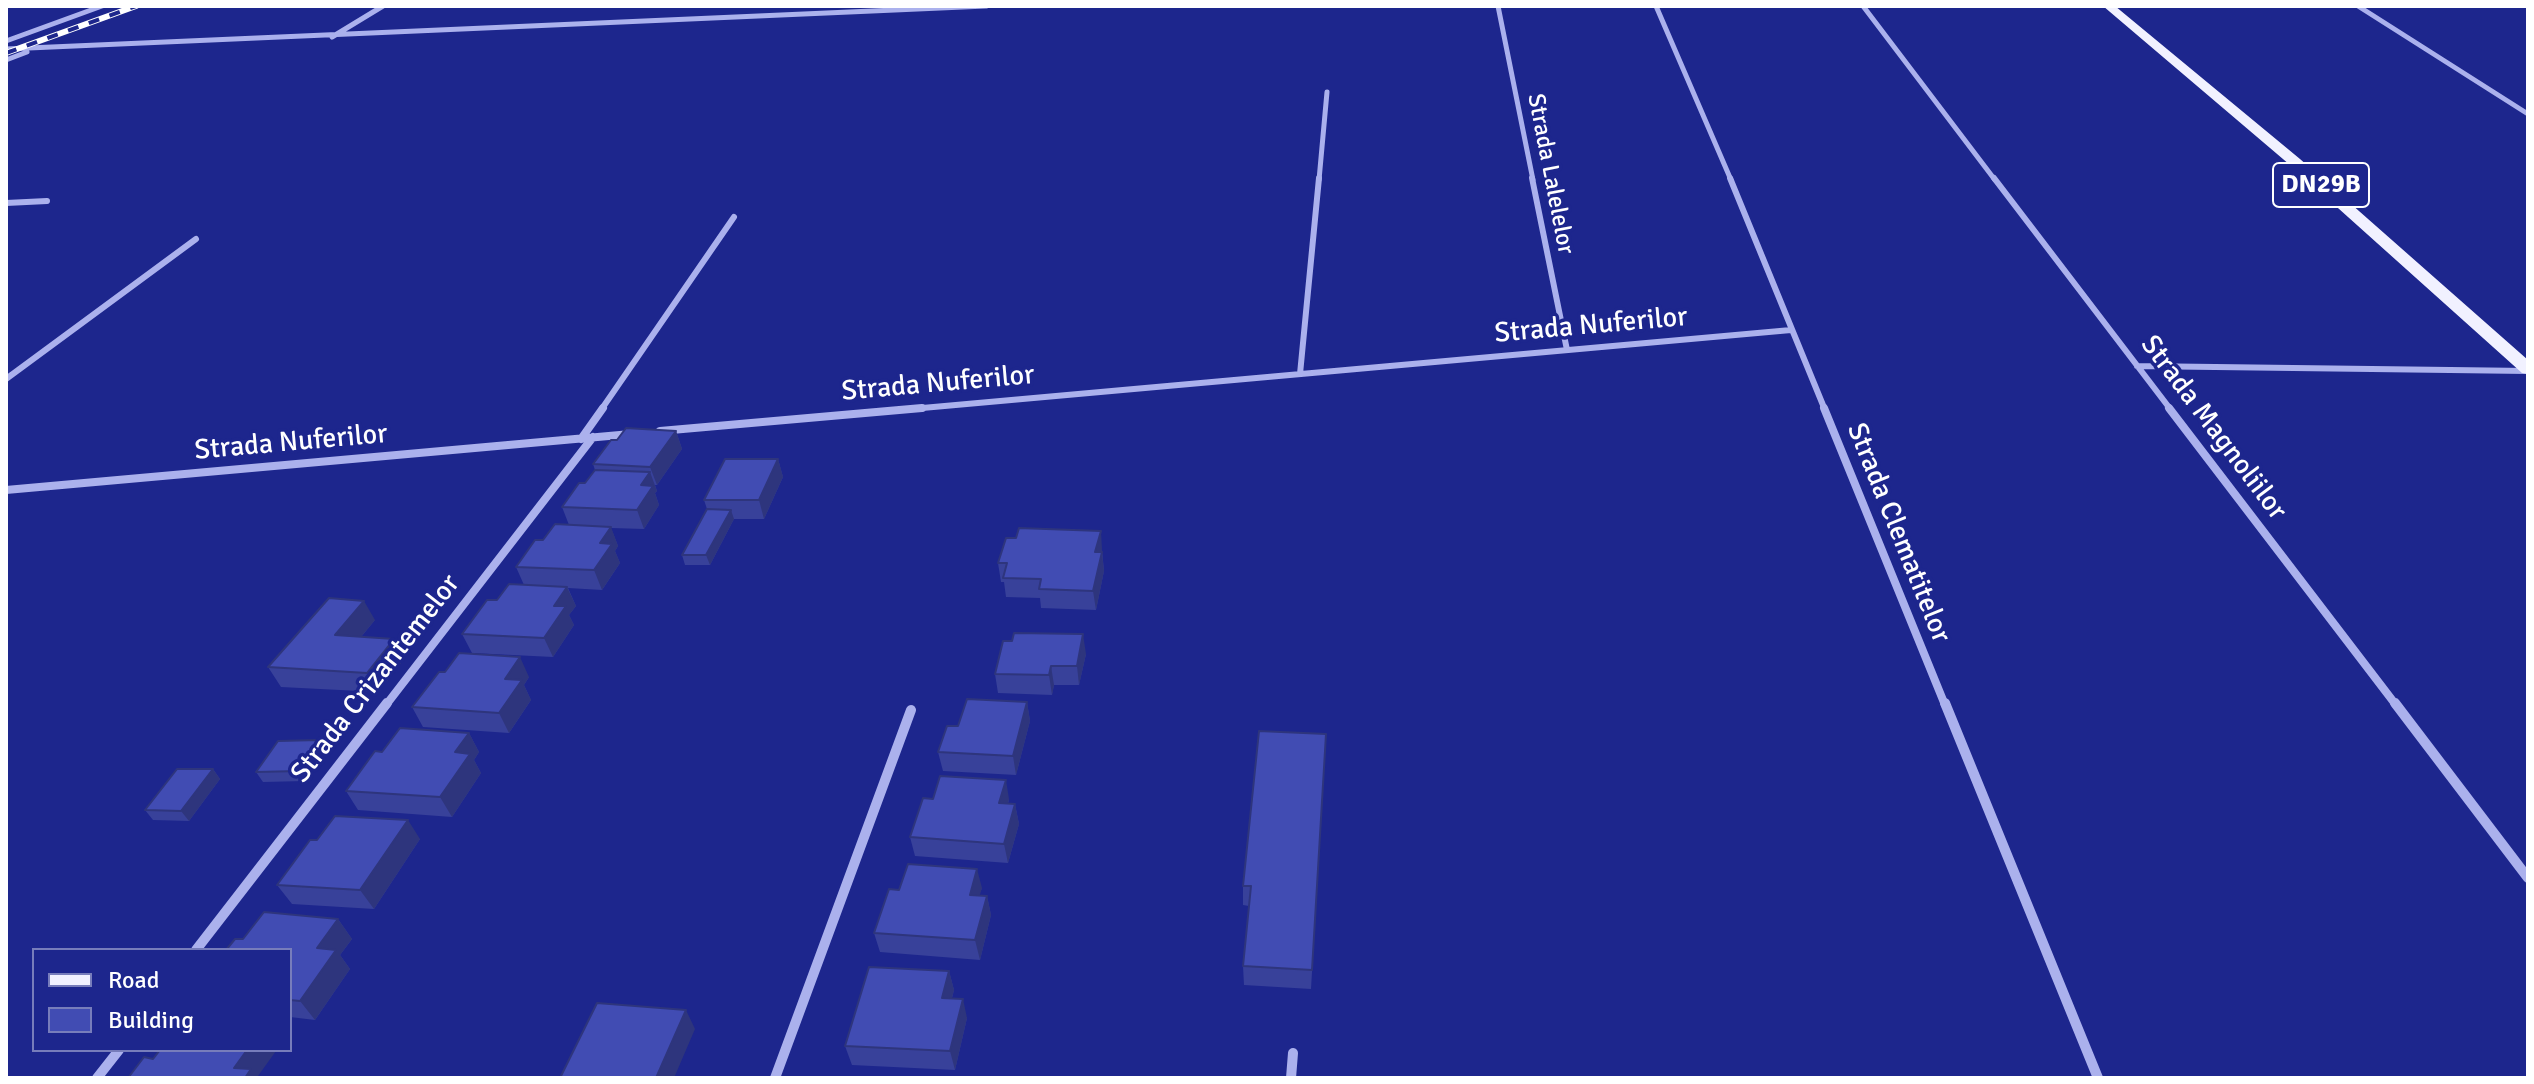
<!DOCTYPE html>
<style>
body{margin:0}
#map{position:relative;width:2534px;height:1084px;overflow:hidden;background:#1d268d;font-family:Signika,sans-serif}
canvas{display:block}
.frame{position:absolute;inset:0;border:8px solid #fff;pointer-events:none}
.legend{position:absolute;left:32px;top:948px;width:260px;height:104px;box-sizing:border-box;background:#1d268d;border:2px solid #777dbb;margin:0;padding:10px 14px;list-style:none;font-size:24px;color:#fff}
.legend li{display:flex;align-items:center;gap:16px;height:40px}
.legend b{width:40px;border:2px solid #777dbb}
</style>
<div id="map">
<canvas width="2534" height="1084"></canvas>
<div class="frame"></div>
<ul class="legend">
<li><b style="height:10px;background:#f1f1ff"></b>Road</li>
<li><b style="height:22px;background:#414cb3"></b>Building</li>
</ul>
</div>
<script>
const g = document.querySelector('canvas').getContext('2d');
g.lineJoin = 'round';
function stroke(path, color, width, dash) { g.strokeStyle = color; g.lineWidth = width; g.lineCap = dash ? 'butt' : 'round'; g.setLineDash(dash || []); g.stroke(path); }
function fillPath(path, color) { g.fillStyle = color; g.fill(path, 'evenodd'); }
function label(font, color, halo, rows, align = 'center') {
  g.font = font + ' Signika,sans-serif'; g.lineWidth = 7; g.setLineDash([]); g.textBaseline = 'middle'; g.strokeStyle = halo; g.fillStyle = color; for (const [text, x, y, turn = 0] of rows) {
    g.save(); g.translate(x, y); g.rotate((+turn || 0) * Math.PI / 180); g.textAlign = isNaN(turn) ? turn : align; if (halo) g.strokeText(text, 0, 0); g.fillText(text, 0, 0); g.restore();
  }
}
stroke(new Path2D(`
 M1498,6L1533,180
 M1656,6L1731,180
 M1863,6L1995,180
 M2358,6L2528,114
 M332,37L383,6
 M6,41L102,6
 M6,49L986,6
 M6,60L27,52
 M1319,180L1327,92`), '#abb1ed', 5);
stroke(new Path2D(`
 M1532,178L1567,350
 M1730,178L1825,410
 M1994,178L2171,410
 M6,203L47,201
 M2137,366L2528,371
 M1300,374L1319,178
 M6,379L196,239
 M601,410L734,217
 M900,410L1791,330`), '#abb1ed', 6);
stroke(new Path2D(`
 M1824,408L1945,705
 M2169,408L2396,705
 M660,431L922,408
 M581,439L603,408
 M6,490L631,434
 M386,705L593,437`), '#abb1ed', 8);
stroke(new Path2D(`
 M1945,703L2098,1078
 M2395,703L2528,878
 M196,950L387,703
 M97,1078L119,1050
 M775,1078L911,710
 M1291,1078L1293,1053`), '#abb1ed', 10);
fillPath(new Path2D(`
 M2103,6H2115L2300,159L2528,360V374L2522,373L2290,165Z`), '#f1f1ff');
const rail = new Path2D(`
 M6,53L136,6`);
stroke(rail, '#fff', 6);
stroke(rail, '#1d268d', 4, [11]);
fillPath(new Path2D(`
 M676,431L682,449L657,485H655L657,491L655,493L659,505L644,529L611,528L618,546L615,551L620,563L602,590L568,588L576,606L569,615L574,625L553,657L472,653L462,634L497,600L524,585L516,567L543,540L569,525L562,507L585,483L595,470L593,464L617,440Z
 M778,459L783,477L764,519H734L710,565H685L682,555L707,509L704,500Z
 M1102,550L1104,571L1096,610L1041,608L1040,598L1006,597L1004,582H1001L998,563Z
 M375,620L361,637L405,658L379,692L281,687L268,667Z
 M1086,654L1079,685H1054L1052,695L998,693L995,674Z
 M529,677L524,685L531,700L509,733L423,727L412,707Z
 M1027,702L1030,721L1016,775L943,771L938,752L958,726Z
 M469,733L479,752L474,760L481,773L452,817L358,810L346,791L382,752Z
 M1326,734L1311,989L1244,985L1243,966L1249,906L1243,905V886Z
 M319,740L326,750L305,781L263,782L256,772Z
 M213,769L220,779L189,821L153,820L145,810Z
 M1009,799L1008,804H1015L1019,824L1008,863L915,856L910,837Z
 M420,839L374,909L292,904L277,885L317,840Z
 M982,888L979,895L987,896L991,915L980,960L880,952L874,933L899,890Z
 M338,919L352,939L340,955L350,969L315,1020L290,1017V950L243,939Z
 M949,971L954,990L952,998L967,1018L955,1070L852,1065L845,1046Z`), '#38419a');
fillPath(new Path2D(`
 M676,431L682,449L657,485L650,467Z
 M778,459L783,477L764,519L759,500Z
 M650,472L657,491L655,493L659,505L644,529L637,510L641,485Z
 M731,510L734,519L710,565L706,555Z
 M611,527L618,546L615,551L620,563L602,590L594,570L600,543Z
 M1101,531L1102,550L1097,571L1095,552Z
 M1102,552L1104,571L1096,610L1093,591Z
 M567,587L576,606L569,615L574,625L553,657L544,638L554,606Z
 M364,601L375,620L346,655L335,635Z
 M1083,634L1086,654L1079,685L1077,666Z
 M394,639L405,658L379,692L367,673Z
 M520,657L529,677L524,685L531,700L509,733L499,713L505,679Z
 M1051,666L1054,685L1052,695L1049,675Z
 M1027,702L1030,721L1016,775L1013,756Z
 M469,733L479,752L474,760L481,773L452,817L440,797L455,752Z
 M319,740L326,750L305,781L299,771Z
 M213,769L220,779L189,821L181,811Z
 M1006,780L1009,799L1003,823L999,803Z
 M1015,804L1019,824L1008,863L1004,844Z
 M408,820L420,839L374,909L360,890Z
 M977,869L982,888L974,914L970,895Z
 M987,896L991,915L980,960L975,940Z
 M338,919L352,939L340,955L350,969L315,1020L300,1001L317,948Z
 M949,971L954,990L947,1017L942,998Z
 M963,999L967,1018L955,1070L950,1051Z
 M686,1010L695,1029L674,1078H656Z
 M247,1050H275L276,1051L258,1076L260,1078H243L234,1068Z`), '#2e357d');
const building = new Path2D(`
 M626,428L676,431L650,467L593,464L611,440H617Z
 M725,459H778L759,500H704Z
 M595,470L650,472L641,485L653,486L637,510L562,507L579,483H585Z
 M707,509L731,510L706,555H682Z
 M555,524L611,527L600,543L612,544L594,570L516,567L535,540H543Z
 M1019,528L1101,531L1095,552H1102L1093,591L1039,589L1041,579L1003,578L1007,563H998L1006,538H1016Z
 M509,584L567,587L554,606H566L544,638L462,634L487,600H497Z
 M329,598L364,601L335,635L394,639L367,673L268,667Z
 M1014,633L1083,634L1077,666H1051L1049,675L995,674L1003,641H1012Z
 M459,653L520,657L505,679L522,680L499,713L412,707L439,672H445Z
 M967,699L1027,702L1013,756L938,752L947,726H958Z
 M400,728L469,733L455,752L470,754L440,797L346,791L375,751L382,752Z
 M1259,731L1326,734L1312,970L1243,966L1251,886H1243Z
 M319,740L299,771L256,772L278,741Z
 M177,769H213L181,811L145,810Z
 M940,776L1006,780L999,803L1015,804L1004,844L910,837L923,798L933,799Z
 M335,816L408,820L360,890L277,885L310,840H317Z
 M908,864L977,869L970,895L987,896L975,940L874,933L889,889L899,890Z
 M264,912L338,919L317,948L336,950L300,1001L290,1000V950H226L235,939H243Z
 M869,967L949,971L942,998L963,999L950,1051L845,1046Z
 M597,1003L686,1010L656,1078H560Z
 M160,1050H247L234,1068L251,1069L245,1078H128L144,1057L153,1059Z`);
fillPath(building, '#414cb3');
stroke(building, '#2e357d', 2);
label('24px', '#fff', '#1d268d', [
 ["Strada Lalelelor",1550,174,79]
]);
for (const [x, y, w] of [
 [2321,185,96]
]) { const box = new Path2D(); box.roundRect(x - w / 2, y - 22, w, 44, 6); g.fillStyle = '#1d268d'; g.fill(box); stroke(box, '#fff', 2); }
label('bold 26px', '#fff', null, [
 ["DN29B",2321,185]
]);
label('28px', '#fff', '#1d268d', [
 ["Strada Nuferilor",1591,326,-5],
 ["Strada Nuferilor",938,384,-5],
 ["Strada Magnoliilor",2213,428,53],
 ["Strada Nuferilor",291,443,-5],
 ["Strada Clematitelor",1898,533,68],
 ["Strada Crizantemelor",376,679,-52]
]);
</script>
